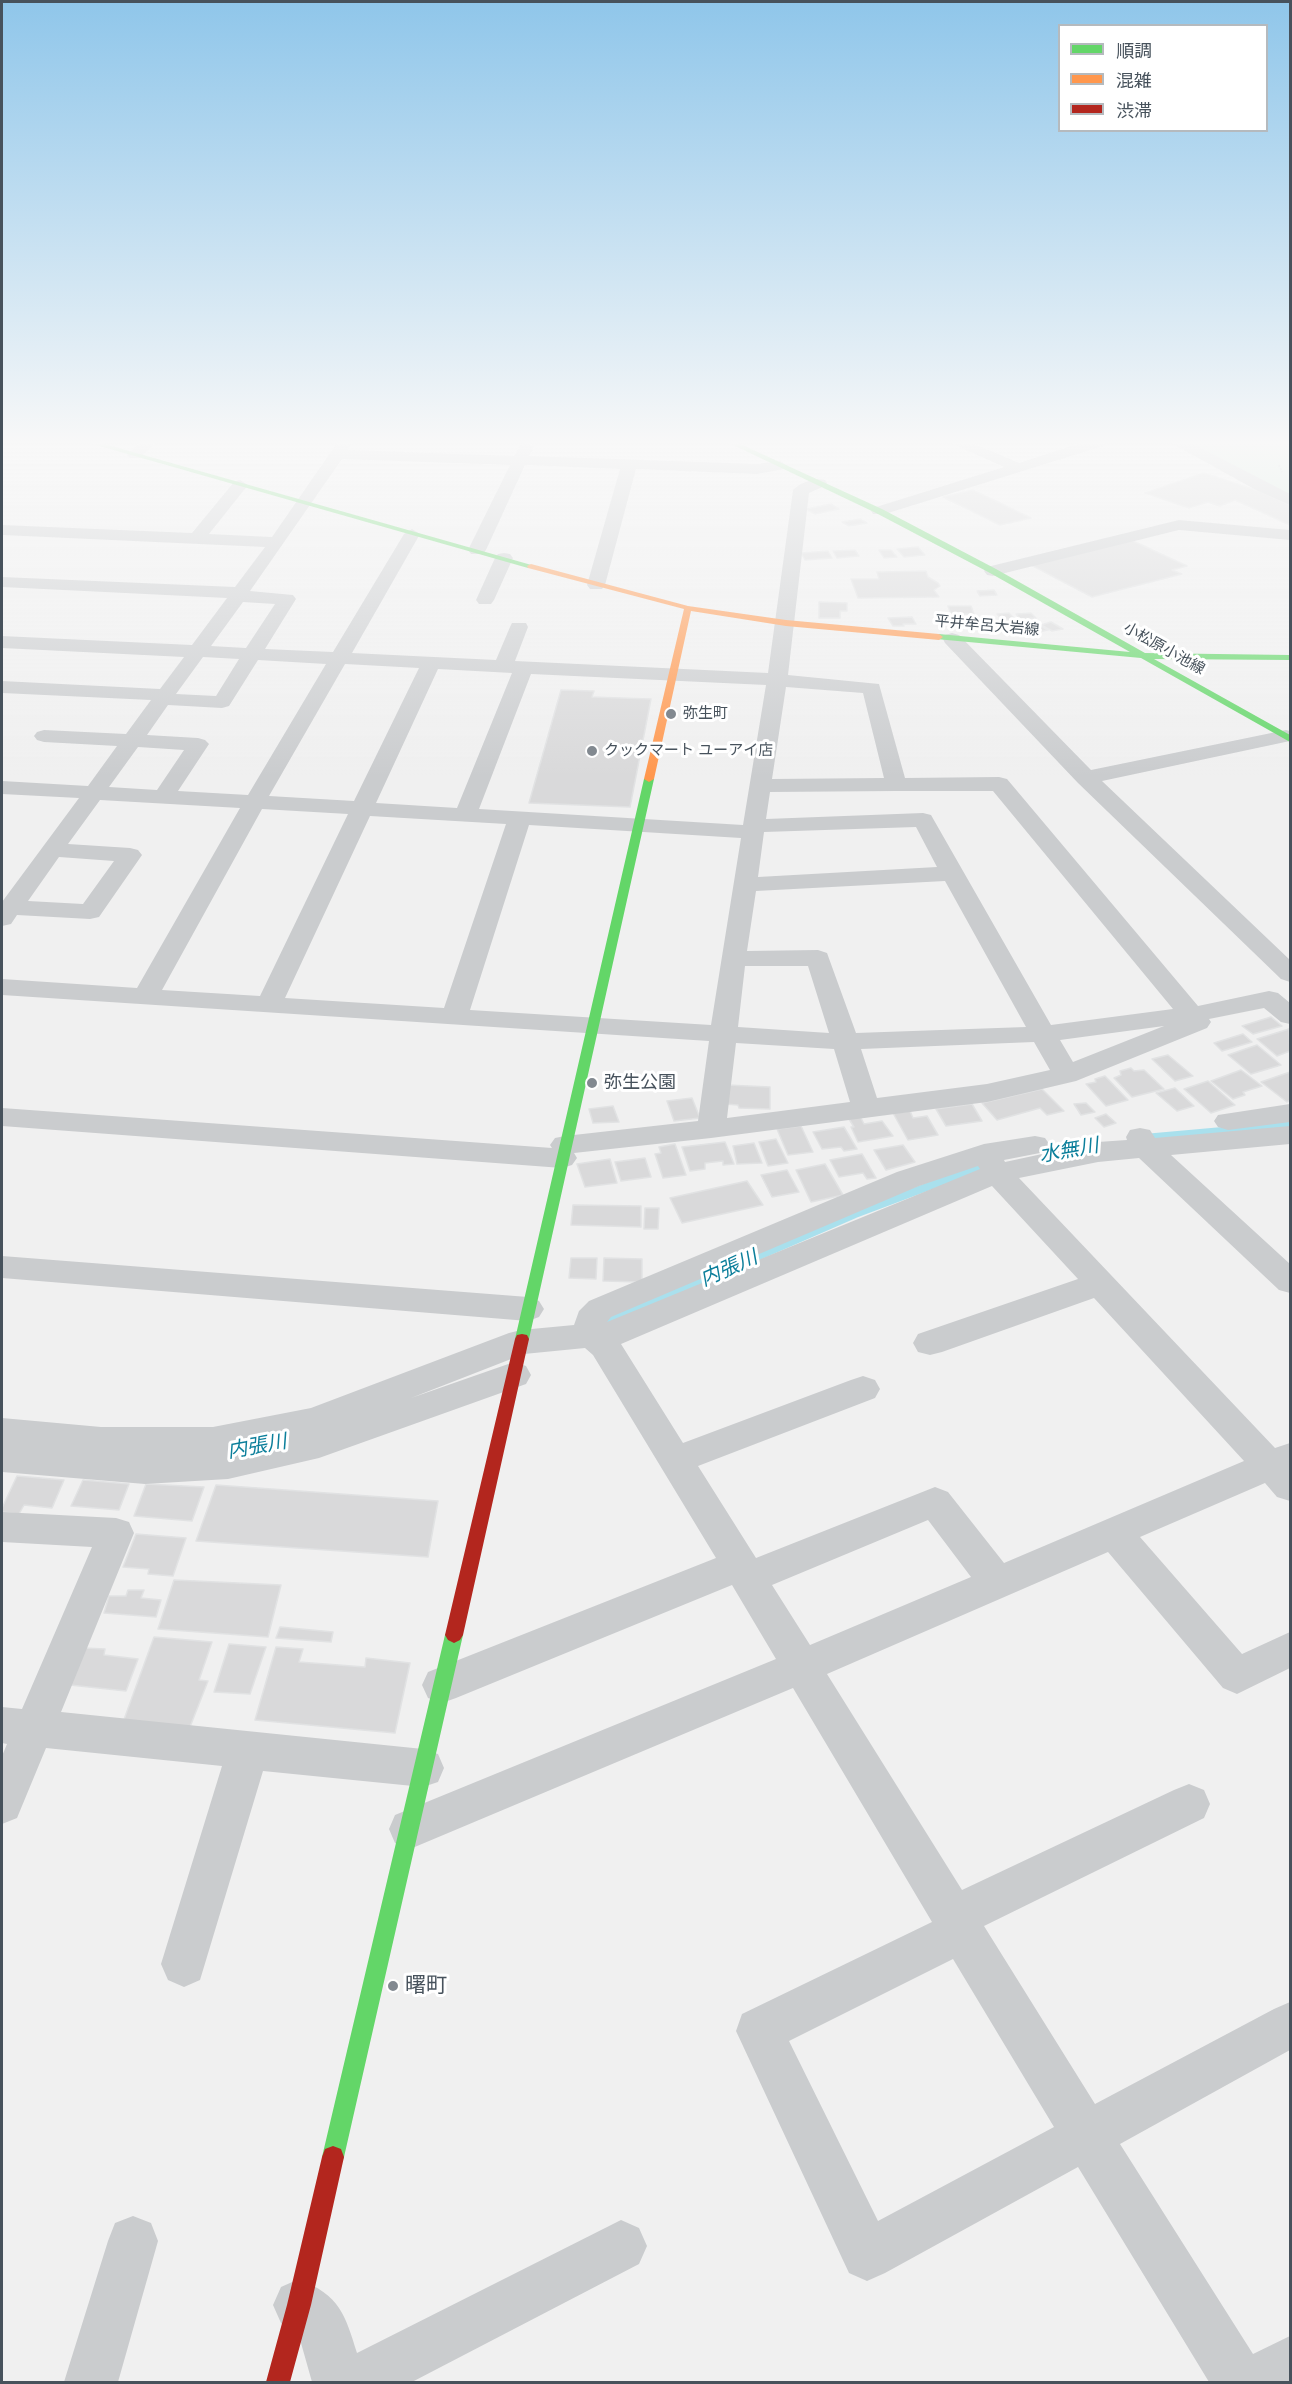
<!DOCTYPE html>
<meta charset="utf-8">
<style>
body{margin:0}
#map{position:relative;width:1292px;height:2384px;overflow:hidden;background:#f0f0f0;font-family:Arial,"Noto Sans JP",sans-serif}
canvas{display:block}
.frame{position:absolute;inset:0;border:3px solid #47525c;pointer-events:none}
.legend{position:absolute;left:1058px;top:24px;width:210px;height:108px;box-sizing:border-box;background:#fff;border:2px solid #b5babe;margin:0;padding:8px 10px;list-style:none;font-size:18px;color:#47525c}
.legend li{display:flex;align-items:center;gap:12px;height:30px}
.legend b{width:30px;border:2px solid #b5babe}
</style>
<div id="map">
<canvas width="1292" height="2384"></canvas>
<div class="frame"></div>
<ul class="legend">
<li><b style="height:8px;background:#63d668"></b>順調</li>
<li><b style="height:8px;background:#ff974d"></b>混雑</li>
<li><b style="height:8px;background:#b3261e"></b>渋滞</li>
</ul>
</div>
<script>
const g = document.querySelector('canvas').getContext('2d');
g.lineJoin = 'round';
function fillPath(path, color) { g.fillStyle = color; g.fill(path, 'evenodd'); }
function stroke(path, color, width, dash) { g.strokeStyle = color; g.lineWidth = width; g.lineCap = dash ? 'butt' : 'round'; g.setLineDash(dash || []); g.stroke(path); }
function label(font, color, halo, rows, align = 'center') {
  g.font = font + ' Arial,"Noto Sans JP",sans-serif'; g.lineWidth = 6; g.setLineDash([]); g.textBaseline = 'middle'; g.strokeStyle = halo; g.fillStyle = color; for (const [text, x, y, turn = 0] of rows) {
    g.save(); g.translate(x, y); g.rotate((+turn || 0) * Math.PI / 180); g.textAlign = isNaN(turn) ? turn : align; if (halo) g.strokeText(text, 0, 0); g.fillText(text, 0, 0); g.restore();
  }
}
fillPath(new Path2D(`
 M1185,443H1290V496Z`), '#d4efde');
stroke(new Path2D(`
 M1144,1138L1290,1125
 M637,1309L855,1214L964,1173L989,1167`), '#a9e0ed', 8);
stroke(new Path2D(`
 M607,1322L640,1308`), '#a9e0ed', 10);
const building = new Path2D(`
 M1204,473L1262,492L1290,505V525L1235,500L1220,506L1208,502L1189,508L1145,493Z
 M973,490L1031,518L1000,525L943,497Z
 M831,504L839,509L815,514L806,509Z
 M860,519L867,523L849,526L842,522Z
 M1131,540L1187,566L1172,570L1182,574L1092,597L1029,564Z
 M918,547L925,555L904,557L897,549Z
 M855,550L859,556L837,558L833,551Z
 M879,550H891L897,557L884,558Z
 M828,551L832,558L805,560L801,553Z
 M926,571L928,577L938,583L940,586L934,590L939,597L858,598L851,579H879L877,572Z
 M994,590L997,595L980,596L977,591Z
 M819,602L847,603V611H840V618H819Z
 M948,606H971L974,614H951Z
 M1009,613L1015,619L1002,620L997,614Z
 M1031,613L1036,618L1020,619L1016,614Z
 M912,617L916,624H903L904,626H893L888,618Z
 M992,619L1014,622L1020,631L994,632L990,626L994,623Z
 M1051,622L1063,629L1052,631L1041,625Z
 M1036,623L1048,630L1039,632L1027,625Z
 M561,690L594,691L592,697L651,699L630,807L529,803Z
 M1271,1017L1282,1026L1253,1034L1242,1026Z
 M1289,1029L1290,1051L1277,1056L1257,1039Z
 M1243,1034L1252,1042L1222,1051L1214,1043Z
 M1257,1045L1281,1065L1251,1074L1228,1055Z
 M1168,1055L1193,1076L1175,1081L1152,1059Z
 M1131,1068L1134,1071L1144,1070L1164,1089L1132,1097L1114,1078L1121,1075L1120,1071Z
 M1241,1070L1262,1086L1243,1092L1245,1095L1233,1099L1211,1081Z
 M1290,1072V1100L1287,1102L1261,1082Z
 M1105,1076L1128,1100L1106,1106L1086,1084L1096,1082L1095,1079Z
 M1208,1081L1235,1105L1211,1113L1184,1089Z
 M727,1085L770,1087V1109L739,1108L738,1105L725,1104Z
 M1175,1088L1194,1106L1177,1111L1156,1093Z
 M1042,1089L1064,1111L1047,1115L1040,1108L997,1120L982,1103Z
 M692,1098L700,1118L674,1121L667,1101Z
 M1086,1103L1095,1112L1081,1115L1074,1104Z
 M972,1104L982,1121L946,1126L936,1109Z
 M613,1106L619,1122L593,1123L589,1109Z
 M910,1111L913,1118L927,1116L938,1135L908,1140L893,1113Z
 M859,1114L864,1124L882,1121L893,1136L858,1142L851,1127H854L847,1116Z
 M1106,1114L1116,1123L1104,1127L1095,1118Z
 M801,1126L813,1152L788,1155L777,1129Z
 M844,1127L857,1149L844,1151L841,1147L822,1149L813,1132Z
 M776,1139L788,1163L768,1166L759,1142Z
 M725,1142L734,1164L723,1165V1161L705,1163V1169L690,1171L682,1147Z
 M754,1143L762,1163L737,1164L733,1146Z
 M675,1144L686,1175L663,1178L655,1154L661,1153L659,1147Z
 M903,1145L915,1162L886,1170L874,1150Z
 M862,1154L876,1178L867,1179L863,1173L839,1177L830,1160Z
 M645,1158L651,1177L621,1181L615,1162Z
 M610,1159L617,1183L585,1187L577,1164Z
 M825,1164L843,1195L811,1202L796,1170Z
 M787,1170L799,1192L772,1197L761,1175Z
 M747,1181L763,1205L682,1223L670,1198Z
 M573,1205L641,1206V1227L571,1225Z
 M645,1208H659L658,1229H644Z
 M571,1258H597L596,1279L569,1278Z
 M604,1258L642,1259V1282L603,1281Z
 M17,1476L64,1480L52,1508L24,1505L19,1514L2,1512V1508Z
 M83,1480L129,1484L119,1510L71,1506Z
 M146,1484L204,1487L192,1521L134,1516Z
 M216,1485L438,1501L428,1557L196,1541Z
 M136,1534L186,1538L173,1576L148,1574L149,1569L123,1567Z
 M174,1580L281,1585L268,1637L158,1629Z
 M128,1590H144L141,1598L161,1600L156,1617L104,1613L109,1596H126Z
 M280,1627L333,1632L331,1642L276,1638Z
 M154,1637L212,1642L199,1680L208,1681L188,1732L122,1725Z
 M229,1644L266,1647L250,1694L214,1692Z
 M276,1647L303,1649L299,1662L365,1667L366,1658L410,1663L395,1733L255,1720Z
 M83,1648L105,1649L104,1655L138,1659L126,1691L70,1685Z`);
fillPath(building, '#d9d9da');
stroke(building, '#e1e2e3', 1.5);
stroke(new Path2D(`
 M1279,465L1282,472`), '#b7c4c0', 2, [2, 1.5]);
fillPath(new Path2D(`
 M139,443H155L140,458H130L127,455Z
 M337,443H352L348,450L514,456L521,444L530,443L534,447L529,456L757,464L780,461L788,466L785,469L757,474L636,469L605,585L602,589H590L587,585L620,469L525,465L486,550L483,554H471L468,550L510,465L342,459L250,591L293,595L296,599L265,649L333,652L404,534L412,529L420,534L352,653L496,660L510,627L512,623H526L528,627L515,661L768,673L793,490C799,483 815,477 825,480L827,483L825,486L809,493L788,675L879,684L905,778L999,777L1007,779L1198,1006L1269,991L1278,993L1290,1003V1024L1281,1022L1264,1008L1209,1019L1211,1022L1207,1028L1076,1081L987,1102L711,1138L574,1153L577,1158L572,1165L562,1168L2,1126V1108L552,1148L550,1145L555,1138L565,1136L698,1121L709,1041L2,995V979L137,988L240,808L100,800L68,844L130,848L138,850L142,855L99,917L90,919L17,915L11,924L2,926V902L79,798L2,794V781L88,786L117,746L44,742L37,740L34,736L37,732L44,730L126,734L151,700L2,693V681L160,689L184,657L2,648V636L192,645L227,598L2,587V577L235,587L265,547L2,535V525L192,533L234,482L240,480L248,485L209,534L272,537ZM243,602L275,604L246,648L211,646ZM203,657L239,659L216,696L176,694ZM258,660L326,664L248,795L178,791L209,744L205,740L198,738L147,735L168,705L222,708L229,706ZM345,664L419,668L354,801L269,796ZM438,669L512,673L457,808L376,803ZM531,674L766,685L743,825L479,809ZM786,687L863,693L884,778L772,779ZM138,747L184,750L157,790L109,787ZM895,791H993L1173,1009L1051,1025L931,815L923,813L766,819L770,792ZM262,809L348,814L260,996L162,990ZM370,816L506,824L444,1008L285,998ZM529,825L741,838L711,1025L470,1010ZM916,827L937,867L758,877L764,832ZM59,857L114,861L83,904L28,901ZM945,881L1026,1027L856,1033L827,953L818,950L747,951L756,891ZM745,966H808L829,1033L738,1027ZM1164,1026L1073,1062L1060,1040ZM1034,1042L1050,1070L987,1084L877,1098L861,1049ZM736,1043L834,1049L850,1102L727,1118Z
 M951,443H972L1019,463L1081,443H1105L1103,446L885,514H873L871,511L873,508L1004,467Z
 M1171,443H1191L1290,494V505L1256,490Z
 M1179,520L1290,530V540L1179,530L993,576L987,575L984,571L987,567Z
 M504,553L510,554L513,558L494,600L491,604H479L476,600L495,558L498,554Z
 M952,633L959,635L1091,770L1286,730L1290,731V741L1102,781L1290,960V982L1281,979L1078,783L945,643L943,639L945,635Z
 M1290,1104V1122L1228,1130L1218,1127L1214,1121L1218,1115Z
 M1290,1126V1144L1171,1155L1290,1264V1293L1279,1290L1139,1158L1098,1162L1019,1178L1275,1448L1290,1443V1501L1277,1497L1265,1483L1140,1537L1242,1654L1290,1632V1668L1237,1694L1223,1688L1108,1552L827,1674L962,1890L1174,1790L1189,1784L1204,1790L1210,1804L1204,1818L984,1926L1095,2104L1274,2009L1290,2002V2050L1120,2144L1253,2354L1290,2336V2382H1209L1078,2167L885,2273L867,2281L849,2273L736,2031L742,2014L932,1922L793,1688L410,1849L395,1843L389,1829L395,1815L776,1659L732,1585L456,1698L442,1703L428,1698L422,1685L428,1672L716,1558L593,1355L585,1348L524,1354L411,1398L514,1362L526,1366L531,1375L526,1384L319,1458L228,1479L145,1484L2,1472V1418L101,1427H213L311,1408L509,1333L521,1330L574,1325L579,1311L589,1301L897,1172L984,1144L1035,1136L1045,1138L1050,1145L1045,1152L1004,1160L1005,1162L1098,1142L1127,1140L1126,1137L1130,1130L1140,1128L1150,1130L1155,1138ZM978,1166L980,1169L607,1322L611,1317L919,1186ZM992,1186L1078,1279L918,1334L913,1343L918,1352L930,1355L942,1352L1094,1298L1244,1461L1004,1563L948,1492L935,1487L756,1558L698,1466L875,1398L880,1389L875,1380L863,1376L851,1380L683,1443L621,1344ZM928,1520L971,1577L810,1645L772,1585ZM953,1959L1054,2127L878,2221L789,2041Z
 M2,1256L528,1297L539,1301L544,1309L539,1317L528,1321L2,1278Z
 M2,1512L116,1518L129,1522L134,1533L61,1712L423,1749L438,1754L444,1768L438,1782L423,1787L263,1771L200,1980L184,1987L168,1980L161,1964L222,1766L46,1748L17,1818L2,1824V1756L7,1744L2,1743V1707L22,1709L92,1547L2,1542Z
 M133,2216L151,2223L158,2241L118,2382H64L108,2241L115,2223Z
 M621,2220L639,2228L647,2246L639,2264L412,2382H312L301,2343L281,2323L273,2305L281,2287L299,2279C340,2296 345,2314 357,2353Z`), '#caccce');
fillPath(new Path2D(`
 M89,443H101L535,566L528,568Z
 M729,443H738L882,509L996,569L1145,653L1290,655V660L1154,659L1290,735V742L1141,658L936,639V635L939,634L1130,652L990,573L876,513Z
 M649,776L654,779L529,1339L527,1343H517L515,1339L644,779Z
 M454,1627L460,1630L463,1635L344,2157L341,2165L333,2168L325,2165L322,2157L445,1635L448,1630Z`), '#63d668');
fillPath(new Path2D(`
 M531,564L688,606L786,620L939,634L943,637L939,640L786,626L691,611L654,779L649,782L644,779L684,609L528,568L527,566Z`), '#ff974d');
fillPath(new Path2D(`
 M522,1334L527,1335L529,1339L463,1635L460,1640L454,1643L448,1640L445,1635L515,1339L517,1335Z
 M333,2146L341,2149L344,2157L311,2305L290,2382H266L287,2305L322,2157L325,2149Z`), '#b3261e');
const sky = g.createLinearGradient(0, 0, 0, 777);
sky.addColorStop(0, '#8fc6ea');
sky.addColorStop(0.57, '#f8f8f8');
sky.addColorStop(1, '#f8f8f800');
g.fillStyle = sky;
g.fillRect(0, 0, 1292, 777);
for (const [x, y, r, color] of [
 [671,714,6,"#828990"],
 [592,751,6,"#828990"],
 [592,1083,6,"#828990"],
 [393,1986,6,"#828990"]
]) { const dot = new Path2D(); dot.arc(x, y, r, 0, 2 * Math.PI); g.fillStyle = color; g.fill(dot); stroke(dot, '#fff', 2); }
label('15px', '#47525c', '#fff', [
 ["平井牟呂大岩線",987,626,5],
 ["小松原小池線",1164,649,29]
]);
label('15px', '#47525c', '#fff', [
 ["弥生町",683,714],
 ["クックマート ユーアイ店",604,751]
], 'left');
label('18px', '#47525c', '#fff', [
 ["弥生公園",604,1083]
], 'left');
label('italic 20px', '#0c7f9b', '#fff', [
 ["水無川",1069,1151,-10],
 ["内張川",729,1269,-24],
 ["内張川",257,1447,-10]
]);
label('21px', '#47525c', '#fff', [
 ["曙町",405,1986]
], 'left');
</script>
